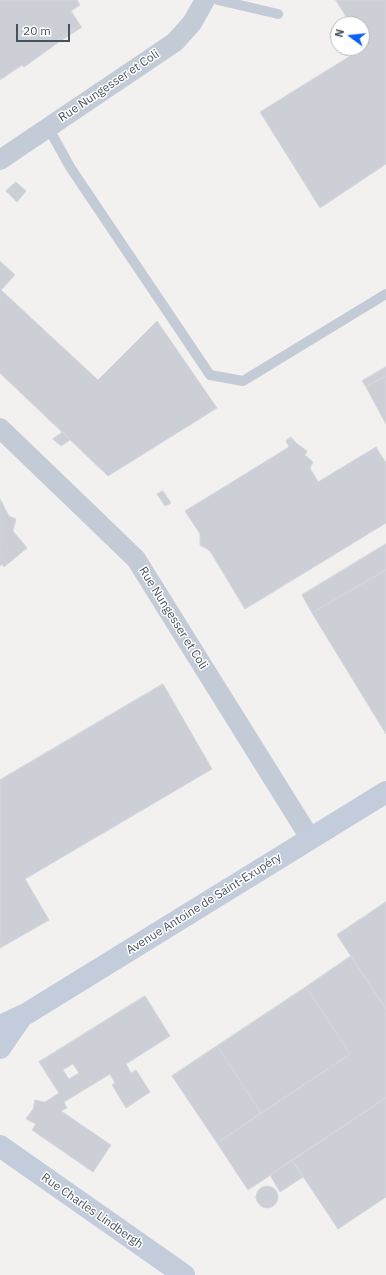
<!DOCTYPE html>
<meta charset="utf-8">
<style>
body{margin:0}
#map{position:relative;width:386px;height:1275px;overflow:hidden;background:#f3f0f0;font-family:"IBM Plex Sans",sans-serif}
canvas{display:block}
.north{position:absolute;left:330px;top:16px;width:40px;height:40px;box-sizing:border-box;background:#fff;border:1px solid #b5babf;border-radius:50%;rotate:285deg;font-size:11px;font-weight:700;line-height:16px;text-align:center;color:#47525f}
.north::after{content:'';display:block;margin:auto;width:14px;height:18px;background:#0e60f0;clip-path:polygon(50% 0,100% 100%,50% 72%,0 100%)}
.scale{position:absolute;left:16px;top:24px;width:54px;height:18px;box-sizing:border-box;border:2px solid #47525f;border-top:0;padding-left:5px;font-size:12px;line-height:14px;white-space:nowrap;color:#47525f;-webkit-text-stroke:3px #fff;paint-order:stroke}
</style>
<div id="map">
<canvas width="386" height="1275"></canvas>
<div class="north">N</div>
<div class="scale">20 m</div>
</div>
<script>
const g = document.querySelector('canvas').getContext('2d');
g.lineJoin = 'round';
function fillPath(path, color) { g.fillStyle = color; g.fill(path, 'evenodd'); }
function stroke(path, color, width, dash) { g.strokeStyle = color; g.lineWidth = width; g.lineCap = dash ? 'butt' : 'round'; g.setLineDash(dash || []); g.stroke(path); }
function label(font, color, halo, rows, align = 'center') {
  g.font = font + ' "IBM Plex Sans",sans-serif'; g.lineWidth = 3; g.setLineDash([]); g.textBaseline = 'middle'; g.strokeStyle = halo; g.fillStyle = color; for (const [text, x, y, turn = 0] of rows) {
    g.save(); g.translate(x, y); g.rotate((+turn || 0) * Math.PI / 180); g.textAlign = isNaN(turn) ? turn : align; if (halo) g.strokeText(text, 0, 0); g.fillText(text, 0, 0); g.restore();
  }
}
const building = new Path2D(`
 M0,0H77L80,5L71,11L80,25L58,40L59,42L24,67L22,65L0,80Z
 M336,0H386V164L320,208L260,112L363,48L362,24H351Z
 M80,25L82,27L59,42L58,40Z
 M16,182L26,191L17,202L6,191Z
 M0,261L15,275L1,290L98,380L157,321L217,408L108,476L0,373Z
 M386,367V376L366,387L362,381Z
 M386,376V424L366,387Z
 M63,432L70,440L61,446L53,439Z
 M291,437L296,443L307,451L305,455L313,462L310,468L318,482L376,447L386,463V523L245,609L210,551L200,545V534L185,511L289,447L286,441Z
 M163,491L171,503L165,506L157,494Z
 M0,499L9,516L16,519L13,531L27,548L4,567L2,564L0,566Z
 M386,544V570L312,613L302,595Z
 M386,570V734L312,613Z
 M163,684L212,769L25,879L49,920L0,948V780Z
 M386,902V1009L337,935Z
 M351,956L386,1009V1098L248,1190L217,1143L350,1054L306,987Z
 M306,987L350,1054L261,1113L217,1046Z
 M145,996L170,1036L126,1064L131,1073L136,1070L150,1092L126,1108L112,1085L115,1083L110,1074L64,1102L67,1108L61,1111L111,1145L93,1172L32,1130L36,1124L26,1119L33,1109L35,1100L45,1102L59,1093L39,1062ZM73,1064L79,1073L69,1079L63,1070Z
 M217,1046L261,1113L217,1143L172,1076Z
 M386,1098V1197L338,1229L292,1160Z
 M292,1160L303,1177L280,1192L270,1175Z
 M256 1197a11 11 0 1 1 22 0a11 11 0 1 1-22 0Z`);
fillPath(building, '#cccfd5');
stroke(building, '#d4d6dc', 1);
stroke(new Path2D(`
 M218,0L278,14
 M48,127L70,167L210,375L243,381L386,294`), '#c3cbd6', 10);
stroke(new Path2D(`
 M0,160L175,42L192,23L205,0
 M0,428L136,559L310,838`), '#c3cbd6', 20);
stroke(new Path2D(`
 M0,1026L26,1014L386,792
 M0,1048L22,1016
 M0,1146L184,1275`), '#c2ccda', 22);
label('12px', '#47525f', '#fff', [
 ["Rue Nungesser et Coli",109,86,-34],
 ["Rue Nungesser et Coli",173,618,58],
 ["Avenue Antoine de Saint-Exupéry",204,904,-32],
 ["Rue Charles Lindbergh",92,1211,35]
]);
</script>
